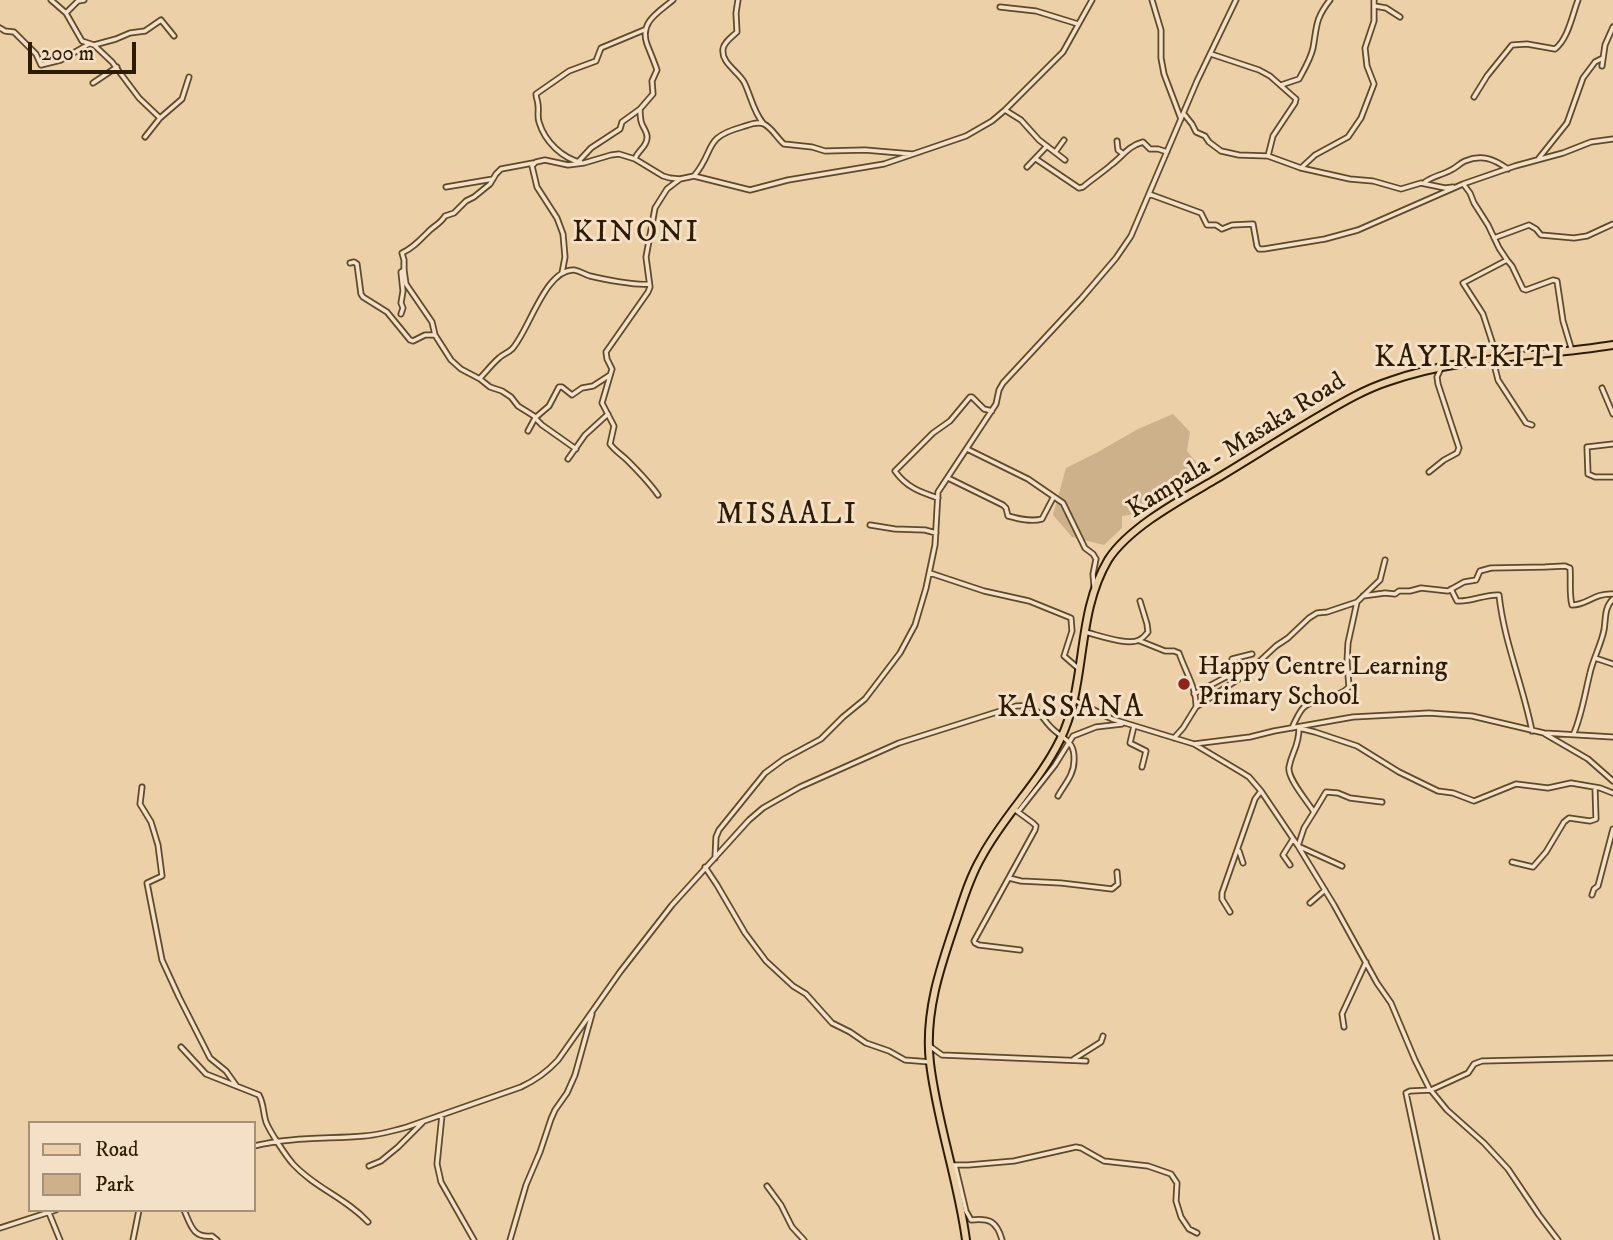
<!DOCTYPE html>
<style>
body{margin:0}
#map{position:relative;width:1613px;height:1240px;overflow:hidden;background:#ecd0a7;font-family:"IM FELL DW Pica",serif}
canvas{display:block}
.legend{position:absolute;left:28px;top:1121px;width:228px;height:91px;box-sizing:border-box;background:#f3e0c6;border:2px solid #a49278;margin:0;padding:9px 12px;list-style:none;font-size:21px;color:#2e1c02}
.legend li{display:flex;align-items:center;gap:14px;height:35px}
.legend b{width:35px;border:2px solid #a49278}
.scale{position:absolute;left:28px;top:42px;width:108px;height:32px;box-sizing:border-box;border:4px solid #2e1c02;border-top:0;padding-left:9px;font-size:21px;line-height:24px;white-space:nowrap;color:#2e1c02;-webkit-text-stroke:5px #f3e0c6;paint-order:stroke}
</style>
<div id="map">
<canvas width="1613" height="1240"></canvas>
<ul class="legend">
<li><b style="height:9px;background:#ecd0a7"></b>Road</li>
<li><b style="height:19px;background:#ccb18b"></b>Park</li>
</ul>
<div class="scale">200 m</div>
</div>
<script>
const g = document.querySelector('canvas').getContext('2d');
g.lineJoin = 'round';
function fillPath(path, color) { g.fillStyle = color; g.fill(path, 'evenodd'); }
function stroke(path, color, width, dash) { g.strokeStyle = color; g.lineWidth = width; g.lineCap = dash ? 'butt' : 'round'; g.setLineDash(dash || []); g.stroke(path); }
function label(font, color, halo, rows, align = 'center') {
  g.font = font + ' "IM FELL DW Pica",serif'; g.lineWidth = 6; g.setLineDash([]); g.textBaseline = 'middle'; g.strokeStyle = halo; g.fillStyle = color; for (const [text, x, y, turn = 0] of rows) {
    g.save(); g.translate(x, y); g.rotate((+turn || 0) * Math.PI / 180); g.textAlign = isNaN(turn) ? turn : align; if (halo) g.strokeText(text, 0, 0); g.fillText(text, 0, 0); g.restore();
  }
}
fillPath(new Path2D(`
 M1173,414L1190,432L1187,451L1205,473L1181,486L1143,513L1122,516V528L1104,545L1072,537L1053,515L1066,468L1098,452L1138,429Z`), '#ccb18b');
const street = new Path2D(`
 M51,0L66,13L82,41L94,45L112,62L139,98L160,118L182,99L189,77
 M738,0L736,13L737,32C732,37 724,42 723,49C721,63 738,71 744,82C751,96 753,111 763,123
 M1152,0L1161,30V58L1164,74L1181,119
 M1375,6L1386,8L1400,17
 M1000,7L1036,11L1078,24
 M66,13L78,1L84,0
 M0,28L5,31L14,32L36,54L41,65L61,60L89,44
 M94,45L116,39L130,33L145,31L161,20L174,36
 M1211,54L1259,70L1270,76L1296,99L1295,103L1273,136L1268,156
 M1602,66L1605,45L1613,27
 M93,83L117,67
 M1281,85L1299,79C1304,70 1311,58 1313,48C1317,26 1315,19 1330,0
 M1474,97L1487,76L1512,45L1527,44L1555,49C1568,39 1572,16 1578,0
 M1005,110L1021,120L1039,140L1065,160
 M1184,114L1192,124L1196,132L1205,136L1209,142L1221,151L1239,155L1268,156L1301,168L1350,179L1373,181L1401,189L1421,183L1445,188L1453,187
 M145,137L160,118
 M1117,141L1118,150L1122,153
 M1056,151L1064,140
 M1539,158L1567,123L1583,78L1595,62L1603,58
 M635,159C637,151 647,147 647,138C648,132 642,127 641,121C640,116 640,113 640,109L653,94L652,81L657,70C654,61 650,52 647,44C639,22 659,12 673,0
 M1036,159L1079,188L1083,187C1092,179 1102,173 1111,165C1122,157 1128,146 1143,142L1150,149H1158L1167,152
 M578,162L591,148L620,129L622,122L640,109
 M582,163C562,158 545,142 539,122C537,116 539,111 538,105C538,101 536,98 536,94L569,71L596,61L601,48L644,30
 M1027,167L1047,146
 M1301,168L1315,155L1348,137L1361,118L1374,84L1367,66L1365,48L1374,21V0
 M694,176C716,150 702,138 742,127C749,125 757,121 764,124C772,128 777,138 784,144L812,147L825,151L865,150L912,154
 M1425,182C1433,176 1442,175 1451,170C1456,168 1460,163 1465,161C1482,154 1494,159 1508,169
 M1464,185L1470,193L1474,203L1488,225L1499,248L1507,260L1463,283L1483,314L1497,357
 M446,187L493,179
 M1149,194L1201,213L1207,225H1216L1222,229L1232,225L1253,224L1257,246L1259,249H1264L1325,239L1358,230L1463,184L1515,166L1563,153L1591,142L1613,139
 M1494,238L1529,225L1536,229L1541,235L1574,238L1587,236L1613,224
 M1507,260L1512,266L1523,289L1526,290L1553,280L1557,281L1563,321L1572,351
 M350,263L354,262L357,264L361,294L363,297L387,312L410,340L413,341L425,335H435L451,360L461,369L480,379L490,387L502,391L511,397L518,406L534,416L535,418L528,431
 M562,273L565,257L563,234L557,218L537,187L532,166L536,162L545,160L568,165L584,163L611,155L619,154L635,159L663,176L670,178L680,179L694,176L750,190L788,180L884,164L966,136L992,121L1005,110L1063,52L1092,0
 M401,314L403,308L401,303L403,291L401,272L404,270
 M435,335L432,322L406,284L404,270V260L402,253C413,248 420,240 429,231C434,226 441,223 445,216L454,213L466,201L474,197L490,184L496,174L501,169L533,163
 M1493,360L1498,380L1526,423L1532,425
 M480,378C486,372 492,364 499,358C503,354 508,353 512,349C529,331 545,269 574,270C580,271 584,274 590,276C602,279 638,286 649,284
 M1602,388L1613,414
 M1613,444L1587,447L1588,474L1595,477H1613
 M576,449L542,425L535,418L549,406L559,387H562L572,395L582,388L593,386L610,375
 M967,449L1028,479L1063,503L1085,548L1093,554L1096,559L1093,574L1094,586
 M568,459L585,435L608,414
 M1429,472L1444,460L1457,453L1459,448L1438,384L1437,377L1441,368
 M948,478L1003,505L1006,508L1008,516C1019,519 1031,522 1042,519L1053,498
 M658,495C649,482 638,471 627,460C621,454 615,451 610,444L614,426L602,403L612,369L607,359L606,352L648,292L650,287L646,257L655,208L667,189L680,179
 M938,498C920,492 906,487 895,471L933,433L950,421L970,397H972L984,409L992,411
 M870,525L895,529L925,530L936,533
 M930,573L984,591L1029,601L1071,618L1072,631L1064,656L1079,669
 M1451,589L1457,601C1472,602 1485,594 1499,595C1504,642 1523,685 1532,731
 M1363,596L1385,593L1395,594L1399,591H1410L1421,588L1448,591L1464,582L1476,580L1480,571L1491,568L1545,567L1565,566L1570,568C1571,580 1569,594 1572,605C1588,605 1593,593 1613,594
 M1085,632C1098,635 1128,646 1139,640C1144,638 1145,635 1148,632L1147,624L1140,601
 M1140,641L1165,651H1174L1179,653C1185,671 1197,689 1196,707
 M1595,658L1613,664
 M1194,694L1226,677H1228L1232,659L1252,654
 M1074,700L1112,719L1194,744L1250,737L1274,731L1353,717L1429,713L1472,716L1544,733L1613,737
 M1134,726L1130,743L1146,751L1142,767
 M1292,728C1295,721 1298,714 1303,708C1315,696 1337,700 1349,687L1347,662L1348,643L1357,602L1380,580L1385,560
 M1574,733C1582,714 1585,693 1590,673C1593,659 1601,645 1604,630C1606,618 1604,608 1613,599
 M1545,734L1588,759L1613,781
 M1174,738L1183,728L1196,707L1246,674L1276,646L1288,638L1309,618L1317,613L1327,612L1357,602
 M1194,744L1241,772L1249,777L1261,791L1298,846L1334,905L1377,983L1391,1003L1415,1060L1429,1088L1447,1110L1484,1143L1508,1169L1539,1215L1558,1240
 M142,787L140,804L151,822L158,845L162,876L147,883L162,960L179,997L210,1058L226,1071L236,1085
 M1014,809L1033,823L1036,826L1035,830L974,941L975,943L979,945L1020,950
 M1018,812L1055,765L1073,736L1096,727L1122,724
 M1314,812L1326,792L1338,793L1350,798L1382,802
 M1239,851L1243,863
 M715,858L716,837L719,830L765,773L784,759L821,739L843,717L865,699L900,653L915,625L926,588L935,545L938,492L996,404L999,390L1003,383L1081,299L1116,258L1131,236L1197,81L1236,0
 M1512,862L1533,867L1546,852L1564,822L1569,818L1590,821L1596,819L1595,788
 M1290,865L1283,855L1293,839
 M1342,866L1298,846L1304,828L1314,812C1307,801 1287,778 1289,767C1292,751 1299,747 1299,728L1315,732L1357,746L1399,772L1438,791L1453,793L1474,801L1516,784L1548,788L1571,783L1600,788L1613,793
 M705,867L717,885L745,933L766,961L793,986L806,994L832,1023L850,1032L866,1043L889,1051L905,1060L930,1062
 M1009,878L1021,881L1061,883L1112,889L1118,884L1117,872
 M1592,895L1594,889L1598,886L1613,829
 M1310,903L1325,890
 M1230,912L1222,899V893L1255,799L1261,791
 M1344,1027L1342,1014L1366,962
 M181,1047L206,1074L259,1095C264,1104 263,1113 266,1122C270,1132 286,1156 293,1164C315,1188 346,1198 368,1222
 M931,1047L942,1055L1086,1061
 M1074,1059L1101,1042L1103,1036
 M442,1115L437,1164L441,1182L474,1240
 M254,1146C290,1137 327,1139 364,1136C379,1135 393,1131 407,1127L521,1087C536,1080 547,1072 558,1060L620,972L672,905L749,820L763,808L800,787L899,743L1016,706C1040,703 1040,719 1055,731C1067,741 1075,743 1074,761C1074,775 1064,785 1058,796
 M951,1165H968L1014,1161L1076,1147L1081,1148L1104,1161L1148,1166L1171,1174L1177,1183L1176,1201L1181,1217L1189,1229L1197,1233
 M955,1165L966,1211L971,1220C989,1218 997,1221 1002,1240
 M369,1166L381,1161L398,1147L423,1122
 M767,1186L781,1205L792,1227L804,1240
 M184,1210C191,1226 193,1238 212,1236L217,1240
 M49,1213L60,1240
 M0,1228L56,1210
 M133,1240L139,1210
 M510,1240L526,1185L540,1152L551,1119L555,1110L567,1093L575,1075L592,1014
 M1437,1240L1406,1093L1410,1091L1431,1090L1468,1073L1474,1064L1482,1061L1613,1058`);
const primary = new Path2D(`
 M966,1240C958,1180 937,1122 930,1063C924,1012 941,965 957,918C964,897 970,877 981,858C1003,816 1039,783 1060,740C1088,683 1075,616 1108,560C1129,527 1182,499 1216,479C1251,458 1285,436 1321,415C1343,402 1365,389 1390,381C1461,356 1539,357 1613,345`);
stroke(street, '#5e492b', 7);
stroke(primary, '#2e1c02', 10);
stroke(street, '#f3e0c6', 3.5);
stroke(primary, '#ecd0a7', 6);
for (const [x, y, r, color] of [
 [1184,684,7,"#8f2418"]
]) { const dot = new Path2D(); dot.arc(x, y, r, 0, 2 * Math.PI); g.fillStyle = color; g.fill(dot); stroke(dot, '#f3e0c6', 2.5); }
label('26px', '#2e1c02', '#f3e0c6', [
 ["Kampala - Masaka Road",1237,447,-32]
]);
label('26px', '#2e1c02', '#f3e0c6', [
 ["Happy Centre Learning",1198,669],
 ["Primary School",1198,699]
], 'left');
g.letterSpacing = '2px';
label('30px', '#2e1c02', '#f3e0c6', [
 ["KINONI",636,235],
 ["KAYIRIKITI",1470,360],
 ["MISAALI",787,517],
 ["KASSANA",1071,710]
]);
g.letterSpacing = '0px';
</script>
